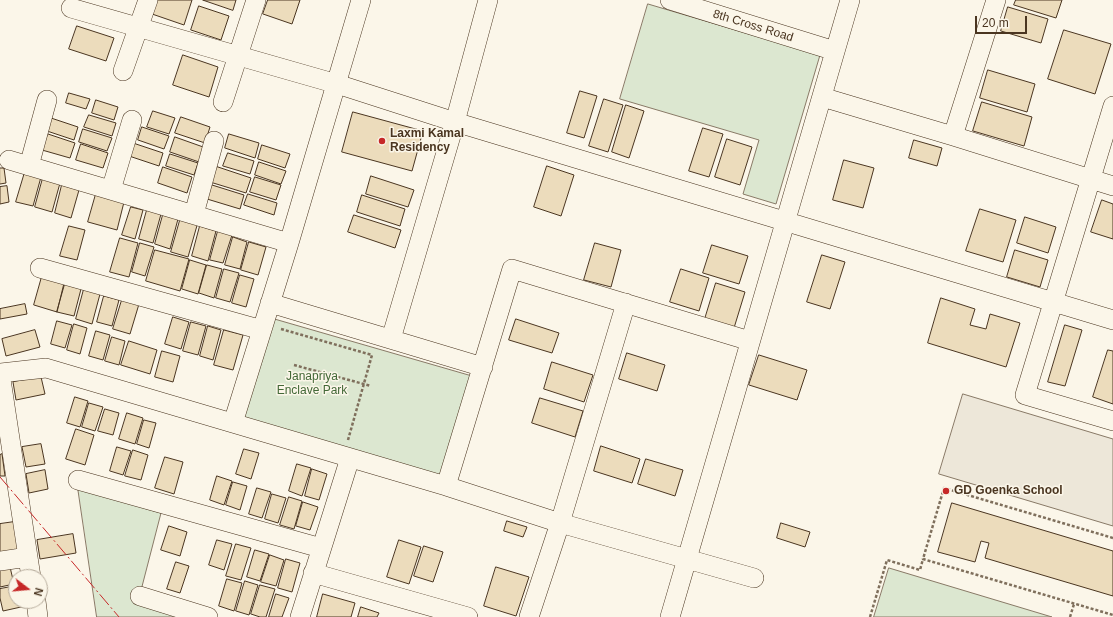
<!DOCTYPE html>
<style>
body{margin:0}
#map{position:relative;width:1113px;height:617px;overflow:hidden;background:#fbf6e9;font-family:Helvetica,sans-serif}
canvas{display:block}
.north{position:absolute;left:8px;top:569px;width:40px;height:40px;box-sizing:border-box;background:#fbf6e9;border:1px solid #b4a999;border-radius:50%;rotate:106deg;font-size:11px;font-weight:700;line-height:16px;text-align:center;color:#4a3520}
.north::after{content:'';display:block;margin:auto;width:14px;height:18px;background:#c62828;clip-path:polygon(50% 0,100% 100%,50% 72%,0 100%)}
.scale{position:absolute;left:975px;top:16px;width:52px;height:18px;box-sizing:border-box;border:2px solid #4a3520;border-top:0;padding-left:5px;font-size:12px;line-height:14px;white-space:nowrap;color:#4a3520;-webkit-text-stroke:3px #fbf6e9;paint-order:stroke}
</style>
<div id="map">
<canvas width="1113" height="617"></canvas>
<div class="north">N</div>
<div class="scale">20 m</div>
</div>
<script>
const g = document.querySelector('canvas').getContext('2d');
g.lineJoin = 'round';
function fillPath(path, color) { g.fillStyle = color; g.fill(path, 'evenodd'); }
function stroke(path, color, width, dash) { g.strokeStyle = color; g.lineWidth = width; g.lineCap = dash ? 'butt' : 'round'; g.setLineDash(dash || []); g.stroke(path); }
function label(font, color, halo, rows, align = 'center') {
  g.font = font + ' Helvetica,sans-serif'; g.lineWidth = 3; g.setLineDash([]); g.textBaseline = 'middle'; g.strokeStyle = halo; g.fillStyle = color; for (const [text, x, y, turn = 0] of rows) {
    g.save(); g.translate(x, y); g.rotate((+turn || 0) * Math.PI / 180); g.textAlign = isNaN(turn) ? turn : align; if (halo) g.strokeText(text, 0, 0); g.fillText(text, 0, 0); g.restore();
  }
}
const green = new Path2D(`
 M648,4L820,55L776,204L743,194L759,140L620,99Z
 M271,318L472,376L443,476L242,418Z
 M78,488L161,513L138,602L186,617H97Z
 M889,568L1052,617H874Z`);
fillPath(green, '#dce7d0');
stroke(green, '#887966', 1);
const parking = new Path2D(`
 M963,394L1113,439V526L939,474Z`);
fillPath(parking, '#ede7d9');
stroke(parking, '#887966', 1);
const building = new Path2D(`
 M157,0H192L184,25L152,14Z
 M203,0H236L233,10Z
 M268,0H300L292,24L263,14Z
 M1016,0H1062L1056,18L1014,5Z
 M199,6L229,16L221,40L191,30Z
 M1008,7L1048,19L1041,43L1001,31Z
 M77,26L114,38L106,61L69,49Z
 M1064,30L1111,44L1095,94L1048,79Z
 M183,55L218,67L209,97L173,85Z
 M988,70L1035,84L1027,112L980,98Z
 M580,91L597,96L584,138L567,133Z
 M69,93L90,99L86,109L66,103Z
 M604,99L623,105L608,152L589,146Z
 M96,100L118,107L114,120L92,113Z
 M982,102L1032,117L1024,146L973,131Z
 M626,105L644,111L629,158L612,152Z
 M153,111L175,118L169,134L147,127Z
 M353,112L423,131L412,171L342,152Z
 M89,115L116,123L112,136L84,127Z
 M181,117L210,127L205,143L175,133Z
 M51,118L78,127L74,140L47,131Z
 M142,127L169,136L164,149L138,140Z
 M703,128L723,134L709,177L689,171Z
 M83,129L112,138L107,151L79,142Z
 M48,134L75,143L70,158L42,150Z
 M229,134L259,143L255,158L225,148Z
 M175,137L206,148L202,163L170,152Z
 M727,139L752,147L740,185L715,177Z
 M914,140L942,148L937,166L909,158Z
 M133,143L163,153L159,166L129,156Z
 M81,144L108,153L103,168L76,160Z
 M262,145L290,154L285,168L258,159Z
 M228,153L254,161L250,174L223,166Z
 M170,154L198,163L194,175L166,166Z
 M844,160L874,168L863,208L833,200Z
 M259,162L286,171L281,184L255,175Z
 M215,166L251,178L246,193L210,182Z
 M547,166L574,175L561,216L534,207Z
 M163,167L192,177L187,193L158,183Z
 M0,168H4L6,183L0,184Z
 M25,172L41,177L33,206L16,202Z
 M371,176L414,190L408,207L366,194Z
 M255,177L281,185L276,200L250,192Z
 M43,178L60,183L52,212L35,207Z
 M62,185L79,190L71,218L55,213Z
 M212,185L244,195L240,209L207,199Z
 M7,186L9,202L0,204V187Z
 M96,194L124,202L117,230L88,222Z
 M248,194L277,203L274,215L244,205Z
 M362,195L405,209L400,226L357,212Z
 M1102,200L1113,204V239L1091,232Z
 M131,207L143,210L135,239L122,235Z
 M980,209L1016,220L1003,262L966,251Z
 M147,210L161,214L153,243L139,239Z
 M163,215L178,219L170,249L155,244Z
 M354,215L401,230L395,248L348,232Z
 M181,217L198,222L188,257L171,252Z
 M1025,217L1056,227L1048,253L1017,243Z
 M69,226L85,230L77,260L60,256Z
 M200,226L216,231L208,261L192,256Z
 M218,231L232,235L223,263L210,260Z
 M233,237L247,242L240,269L225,265Z
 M120,238L138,243L129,277L110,272Z
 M249,242L266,247L258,275L241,270Z
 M140,243L154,247L145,276L132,272Z
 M595,243L621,250L611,287L584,280Z
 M712,245L748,256L739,284L703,273Z
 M155,250L189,259L180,291L146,281Z
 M1015,250L1048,260L1040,287L1007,277Z
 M822,255L845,262L830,309L807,302Z
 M190,260L206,265L198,294L182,289Z
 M207,265L222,269L214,298L199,293Z
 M224,269L239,273L230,302L216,298Z
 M681,269L709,278L699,311L670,302Z
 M43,273L65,279L57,312L34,305Z
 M240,275L254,279L246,307L232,303Z
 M716,283L745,292L734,328L705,319Z
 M65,284L81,289L74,316L57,312Z
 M84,289L100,294L92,324L76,319Z
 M104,296L119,300L112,326L97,322Z
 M941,298L975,309L970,325L986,329L990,314L1020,323L1006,367L928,343Z
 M122,300L139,304L130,334L113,329Z
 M25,304L27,314L0,319V309Z
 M173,317L189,322L181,349L165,344Z
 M516,319L559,333L552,353L509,340Z
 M57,321L72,325L65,348L51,344Z
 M191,322L206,326L198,355L183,351Z
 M74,324L87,328L80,354L67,350Z
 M1065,325L1082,330L1065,386L1048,382Z
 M208,326L221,330L213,360L200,356Z
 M35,330L40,347L6,356L2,339Z
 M224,330L243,335L233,370L214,365Z
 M96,331L110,335L103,360L89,356Z
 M112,337L125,341L119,365L105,361Z
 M129,341L157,350L150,374L121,365Z
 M1108,350L1113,351V404L1093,397Z
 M162,351L180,356L173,382L155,377Z
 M627,353L665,365L657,391L619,379Z
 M759,355L807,370L797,400L749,385Z
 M552,362L593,375L584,402L544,389Z
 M41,377L45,394L16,400L13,382Z
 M75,397L88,401L80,427L67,423Z
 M540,398L583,411L575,437L532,423Z
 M89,403L103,407L95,431L82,427Z
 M105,409L119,413L113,435L98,431Z
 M127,413L143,418L135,444L119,439Z
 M144,420L156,423L149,448L137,444Z
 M76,429L94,435L85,465L66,459Z
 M41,444L45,464L26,467L22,447Z
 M601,446L640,459L632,483L594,471Z
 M117,447L131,451L123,475L110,471Z
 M244,449L259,453L251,479L236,474Z
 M133,450L148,455L141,480L125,476Z
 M2,454L5,476H0V455Z
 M165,457L183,462L174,494L155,488Z
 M646,459L683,470L675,496L638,484Z
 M297,464L311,468L302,496L289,491Z
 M312,469L327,474L319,500L305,496Z
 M45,470L48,489L29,493L26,474Z
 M217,476L232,481L224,505L210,500Z
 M233,482L247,486L240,510L226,505Z
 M257,488L271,492L262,518L249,514Z
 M272,494L286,498L278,523L265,519Z
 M289,497L302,501L294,529L280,525Z
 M303,502L318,507L310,530L296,526Z
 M952,503L1113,551V596L985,558L989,543L981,541L975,562L938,552Z
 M507,521L527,527L523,537L504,531Z
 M14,522L18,551L0,554V524Z
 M781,523L810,532L805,547L777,538Z
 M169,526L187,532L180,556L161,550Z
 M73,534L76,553L40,559L37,540Z
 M217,540L232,544L224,570L209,565Z
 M399,540L421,547L409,584L387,577Z
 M236,544L251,548L241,580L226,576Z
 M424,546L443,552L433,582L414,576Z
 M255,550L269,554L260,581L247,577Z
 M270,555L284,560L276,586L261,582Z
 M286,559L300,563L292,592L278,588Z
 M176,562L189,566L180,593L167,589Z
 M10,567L14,584L0,587V570Z
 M496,567L529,577L516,616L484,606Z
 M227,579L242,583L234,611L219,606Z
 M245,581L258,585L249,615L236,611Z
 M260,585L275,589L266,617H260L251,614Z
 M16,586V601H29L30,605L3,611L0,598V589Z
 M276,594L289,598L282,617H269Z
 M323,594L355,603L351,617H317Z
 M361,607L379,613L377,617H358Z`);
fillPath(building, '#ecdcbc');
stroke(building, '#4a3520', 1);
const minor = new Path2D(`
 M670,0L835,51
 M71,8L337,84L455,122L1113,320
 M123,71L148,0
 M822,97L953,136L1113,186
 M223,102L256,0
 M1113,106L1025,395L1113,421
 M953,136L996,0
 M9,160L289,243
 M29,166L47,100
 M111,190L132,120
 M194,214L214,141
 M40,268L262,330
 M270,303L483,367
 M391,339L455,122L488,0
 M0,373L46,368L446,486L560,523L754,578
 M0,373L31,577
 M233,423L289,243L361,0
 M78,480L321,548
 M446,486L512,269L750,341
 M0,561L28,557
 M313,573L468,617
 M140,596L208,617
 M36,601L38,617
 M300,617L350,458
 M529,617L560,523L626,303
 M670,617L850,0`);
stroke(minor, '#4a3520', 20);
stroke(new Path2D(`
 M281,329L372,355L348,440
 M294,365L371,386
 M1113,538L944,488L923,559L1113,615
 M870,617L887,560L920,570L923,559
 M1070,617L1074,604`), '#7f6f5c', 2.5, [3, 2]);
stroke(minor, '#fbf6e9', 19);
stroke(new Path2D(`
 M0,477L119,617`), '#c62828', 1, [14, 3, 2, 3]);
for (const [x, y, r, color] of [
 [382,141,4,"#c62828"],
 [946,491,4,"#c62828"]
]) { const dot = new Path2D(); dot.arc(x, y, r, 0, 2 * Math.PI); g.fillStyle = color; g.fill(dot); stroke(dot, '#fbf6e9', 1.5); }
label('12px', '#4a3520', '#fbf6e9', [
 ["8th Cross Road",753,26,17]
]);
label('bold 12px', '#4a3520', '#fbf6e9', [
 ["Laxmi Kamal",390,134],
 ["Residency",390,148],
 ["GD Goenka School",954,491]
], 'left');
label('12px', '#436837', '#fbf6e9', [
 ["Janapriya",312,377],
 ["Enclave Park",312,391]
]);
</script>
